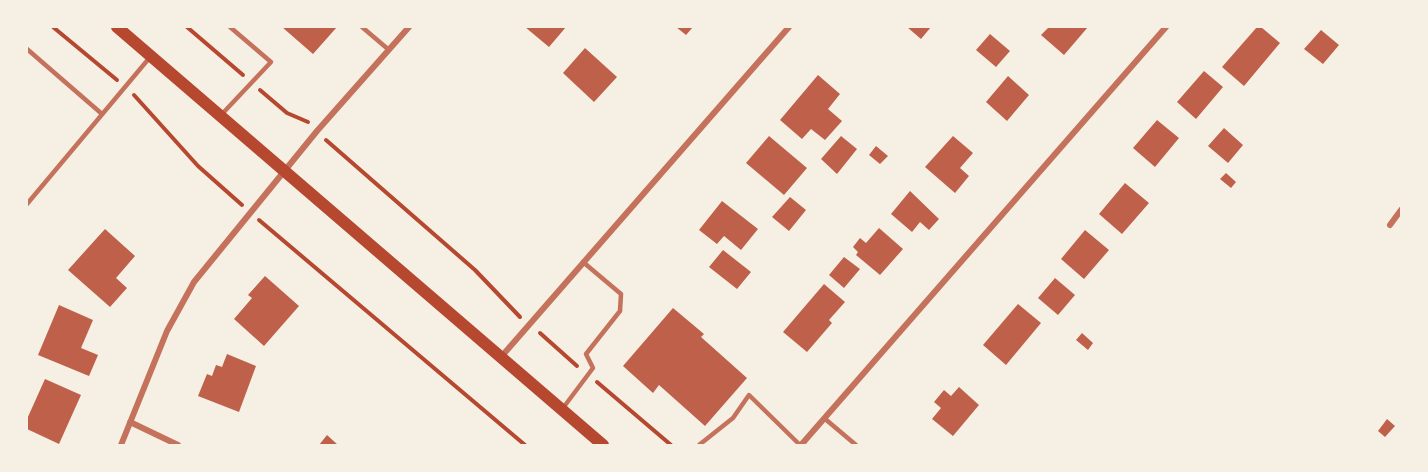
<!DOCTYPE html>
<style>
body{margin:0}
#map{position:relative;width:1428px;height:472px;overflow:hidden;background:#f6efe4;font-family:"Space Grotesk",sans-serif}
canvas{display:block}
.frame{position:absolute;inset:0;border:28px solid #f6efe4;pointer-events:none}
</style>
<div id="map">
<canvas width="1428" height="472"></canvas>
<div class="frame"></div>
</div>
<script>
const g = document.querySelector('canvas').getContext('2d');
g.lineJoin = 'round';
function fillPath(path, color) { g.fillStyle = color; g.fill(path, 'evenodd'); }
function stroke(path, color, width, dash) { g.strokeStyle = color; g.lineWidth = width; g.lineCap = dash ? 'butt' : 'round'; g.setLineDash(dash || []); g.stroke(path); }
fillPath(new Path2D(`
 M282,27H337L313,54Z
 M525,27H566L549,47Z
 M676,27H693L686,35Z
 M907,27H931L921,39Z
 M1049,27H1088L1064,55L1041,35Z
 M1257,27H1261L1280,43L1244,86L1222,67Z
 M1321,30L1339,45L1323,64L1304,49Z
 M990,34L1010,51L996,67L976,50Z
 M585,48L617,77L594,102L563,73Z
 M1204,71L1223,87L1196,119L1177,102Z
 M818,75L840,94L828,109L842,121L825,140L811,129L802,139L780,120Z
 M1008,76L1029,95L1007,121L986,102Z
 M1157,120L1179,138L1155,167L1133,148Z
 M1224,128L1243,145L1228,163L1208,146Z
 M769,136L807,168L784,195L746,163Z
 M841,136L857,149L837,174L821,159Z
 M953,136L973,153L960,168L969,176L955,193L925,167Z
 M876,146L888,156L880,164L869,155Z
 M1226,173L1236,182L1231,188L1220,179Z
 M1125,183L1149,203L1122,234L1099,214Z
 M910,191L939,219L929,230L920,222L912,232L891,214Z
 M790,197L806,210L789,231L772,217Z
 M722,201L758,229L741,250L724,236L717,244L699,230Z
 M879,228L903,249L880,275L856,255L858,252L853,247L860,238L866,243Z
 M105,229L135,256L116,278L127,288L110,307L68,270Z
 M1085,230L1109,250L1084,279L1061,259Z
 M723,250L751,272L737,289L709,267Z
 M844,257L860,269L844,288L829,275Z
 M265,276L299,306L264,346L234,319L252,298L248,295Z
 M1055,278L1075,295L1058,315L1038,298Z
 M824,284L845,302L829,320L832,323L807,352L783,332Z
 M1018,304L1041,323L1006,365L983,345Z
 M59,305L93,320L81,348L98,355L89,376L38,355Z
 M673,308L704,334L701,337L747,378L705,426L659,385L653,393L623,366Z
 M1082,333L1093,343L1088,350L1076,340Z
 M227,354L256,366L239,412L198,396L207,374L212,376L216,365L222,367Z
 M45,379L81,395L59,444L27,429V419Z
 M959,387L979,405L953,436L932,419L941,408L934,402L944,390L951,396Z
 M1387,419L1395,426L1385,437L1378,431Z
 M327,435L338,445H319Z`), '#bf614a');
stroke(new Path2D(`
 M53,27L117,80
 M187,27L243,75
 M260,90L287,113L308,122
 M134,95L198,166L242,205
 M326,140L475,270L520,317
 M259,220L525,445
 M540,333L577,366
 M597,382L671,445`), '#b5482f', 4);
stroke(new Path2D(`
 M362,27L389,50
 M27,49L102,114
 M222,114L271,62L230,27
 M27,204L151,56
 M563,408L593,368L586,354L620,311L621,294L583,262
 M824,418L856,445
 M699,445L733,418L749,395L800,445`), '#c5725c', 4.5);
stroke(new Path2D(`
 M1390,225L1401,210
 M501,357L789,27
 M130,422L178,445
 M121,445L167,331L194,282L317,131L409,27
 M801,445L1166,27`), '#c5725c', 6);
stroke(new Path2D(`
 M117,27L603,445`), '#b5482f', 12);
</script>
